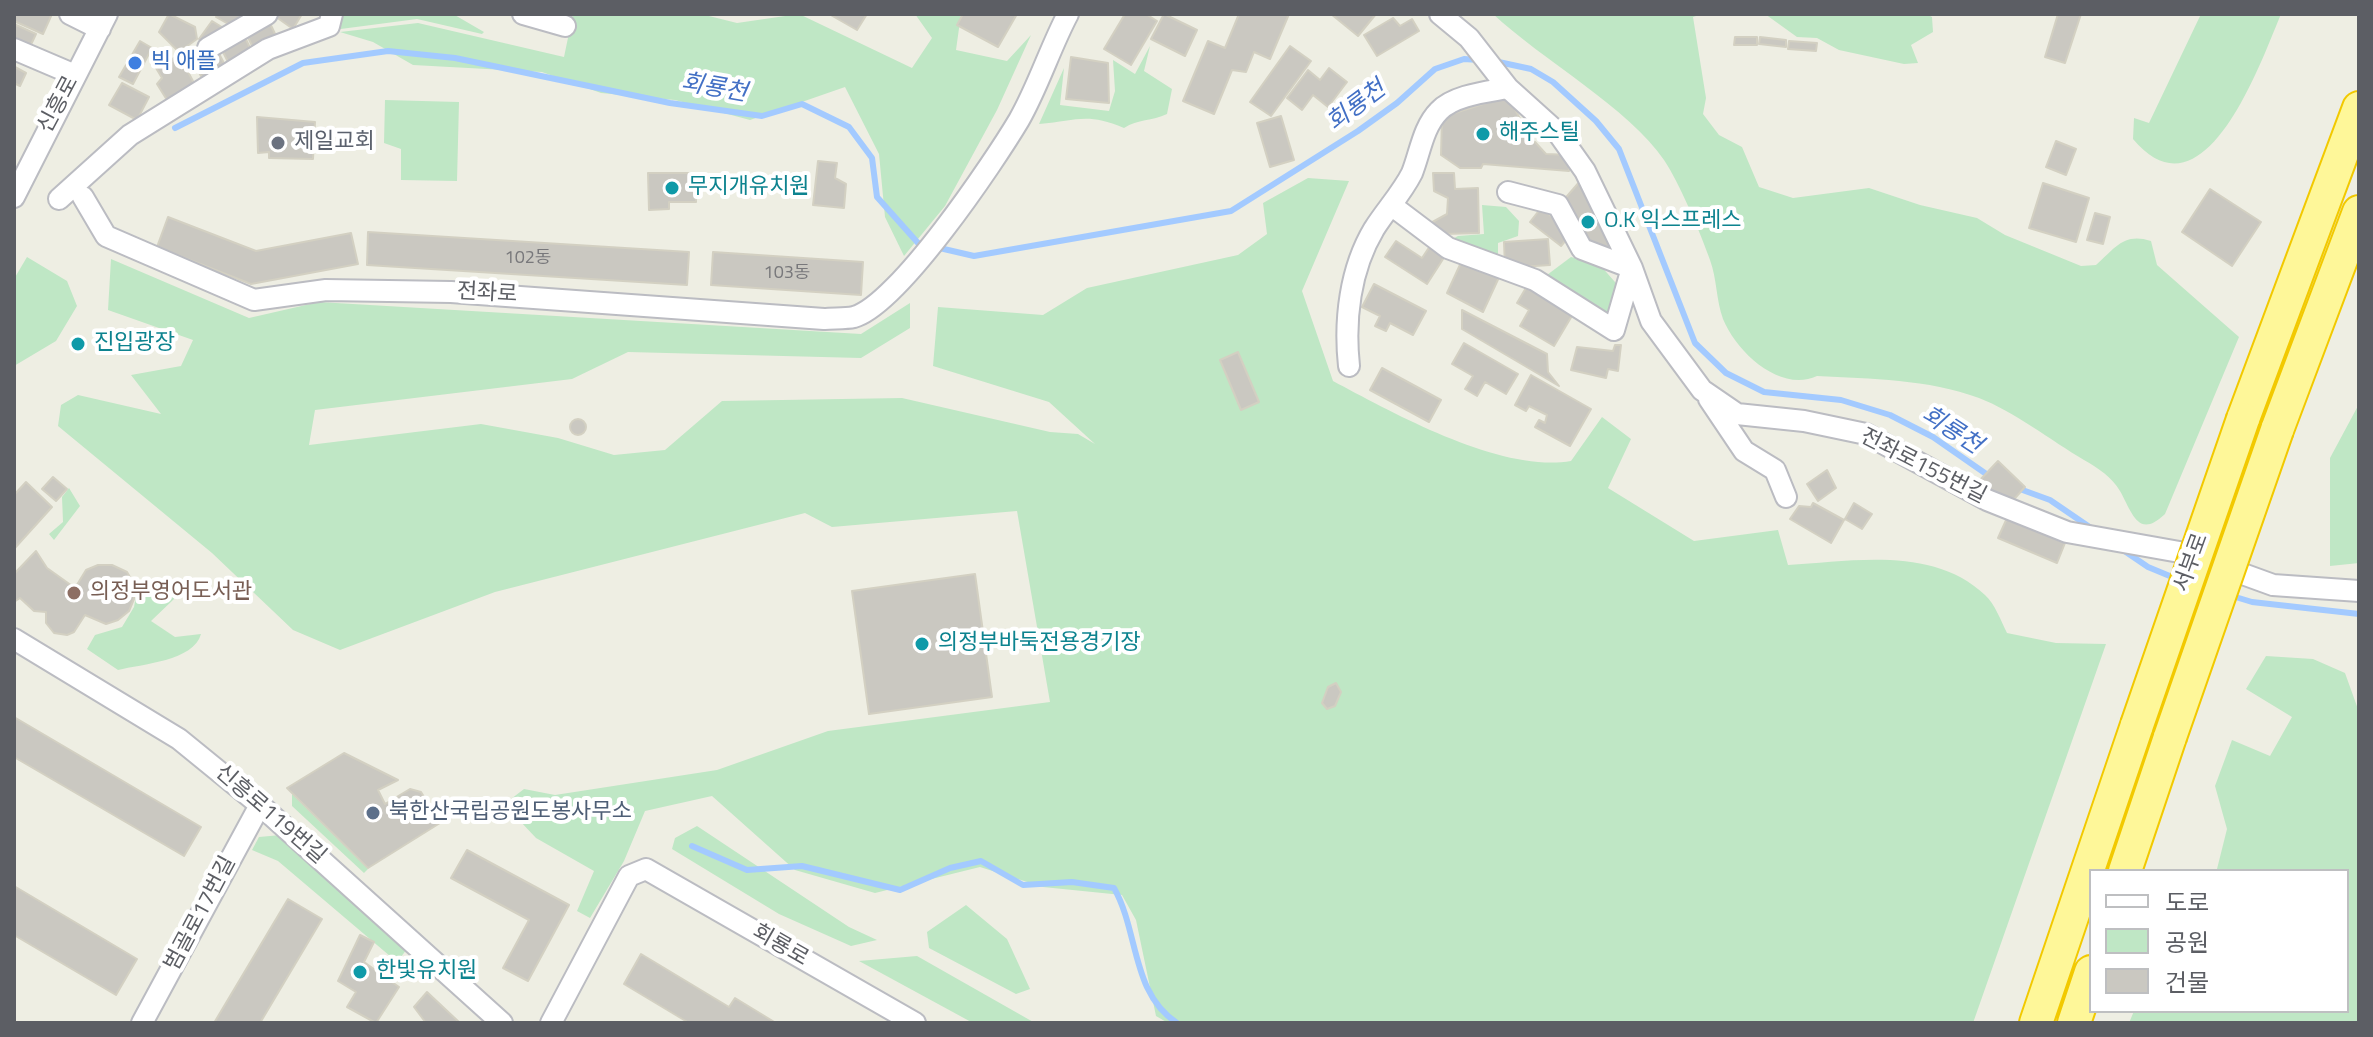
<!DOCTYPE html>
<meta charset="utf-8">
<style>
body{margin:0}
#map{position:relative;width:2373px;height:1037px;overflow:hidden;background:#eeeee3;font-family:"Titillium Web","Noto Sans KR",sans-serif}
canvas{display:block}
.frame{position:absolute;inset:0;border:16px solid #5c5e64;pointer-events:none}
.legend{position:absolute;left:2089px;top:869px;width:260px;height:144px;box-sizing:border-box;background:#fff;border:2px solid #bebfc1;margin:0;padding:10px 14px;list-style:none;font-size:24px;color:#5c5e64}
.legend li{display:flex;align-items:center;gap:16px;height:40px}
.legend b{width:40px;border:2px solid #bebfc1}
</style>
<div id="map">
<canvas width="2373" height="1037"></canvas>
<div class="frame"></div>
<ul class="legend">
<li><b style="height:10px;background:#fff"></b>도로</li>
<li><b style="height:22px;background:#bfe7c5"></b>공원</li>
<li><b style="height:22px;background:#cac8c1"></b>건물</li>
</ul>
</div>
<script>
const g = document.querySelector('canvas').getContext('2d');
g.lineJoin = 'round';
function fillPath(path, color) { g.fillStyle = color; g.fill(path, 'evenodd'); }
function stroke(path, color, width, dash) { g.strokeStyle = color; g.lineWidth = width; g.lineCap = dash ? 'butt' : 'round'; g.setLineDash(dash || []); g.stroke(path); }
function label(font, color, halo, rows, align = 'center') {
  g.font = font + ' "Titillium Web","Noto Sans KR",sans-serif'; g.lineWidth = 8; g.setLineDash([]); g.textBaseline = 'middle'; g.strokeStyle = halo; g.fillStyle = color; for (const [text, x, y, turn = 0] of rows) {
    g.save(); g.translate(x, y); g.rotate((+turn || 0) * Math.PI / 180); g.textAlign = isNaN(turn) ? turn : align; if (halo) g.strokeText(text, 0, 0); g.fillText(text, 0, 0); g.restore();
  }
}
fillPath(new Path2D(`
 M336,14H453L484,32L482,34L417,19L333,30Z
 M573,14H701L737,23L799,14L912,68L932,38L915,14H961L956,50L1007,61L1031,35L997,110L945,206L904,256L885,217L879,154L845,87L750,120L675,100L601,93L542,72L413,65L373,42L340,32L418,23L564,57Z
 M1493,14H1702L1693,17L1706,98L1703,114L1719,135L1742,147L1759,187L1793,198L1869,188L1920,205L1977,218L2005,235L2081,266L2096,265C2115,248 2124,232 2151,241L2157,265L2239,337L2165,514C2138,540 2132,512 2120,491C2112,477 2098,468 2084,460C2052,441 2013,411 1979,398C1928,379 1871,379 1817,376C1781,393 1737,353 1723,319C1716,300 1717,279 1710,260C1701,234 1679,182 1664,160C1630,109 1541,59 1493,14Z
 M1765,14H1926L1932,17L1933,32L1911,45L1918,63L1904,64L1839,50L1817,38L1797,37Z
 M2201,14H2281C2260,64 2204,224 2133,139L2134,118L2149,123Z
 M1150,46L1144,71L1172,89L1167,114C1152,121 1138,119 1124,128C1086,112 1077,121 1039,124L1064,68L1060,105L1109,111L1115,91L1113,60L1135,74Z
 M385,100L459,102L457,181L401,180V149L384,143Z
 M1308,178L1349,181L1302,291L1333,381C1395,414 1501,473 1571,461L1602,417L1631,439L1608,488L1694,541L1778,530L1788,565C1853,561 1934,546 1985,595C1995,604 2001,621 2007,633L2056,643L2106,644L1973,1023H1168L1156,1016L1136,920L1122,895L1043,887L980,867L875,893L795,870L712,796L645,811L624,861L590,918L577,911L594,871L536,838L519,820L494,812L524,789L555,795L717,770L828,731L1050,702L1017,511L832,527L805,513L495,592L340,650L293,630L212,553L58,426L61,405L78,395L161,414L131,375L181,366L193,340L108,310L111,259L249,318L319,302L861,334L910,303V328L861,358L628,352L572,379L315,410L309,445L481,424L558,438L614,455L665,450L722,401L902,398L1050,432L1078,434L1095,444L1049,402L933,366L938,307L1043,315L1087,288L1238,255L1267,234L1263,203Z
 M1482,205L1506,207L1519,221L1518,236L1498,243V262L1444,244L1458,236L1484,234Z
 M27,257L67,281L77,306L56,341L14,366V279Z
 M1571,257L1600,265L1622,290L1611,323L1539,281Z
 M2359,404V563L2330,566V458Z
 M69,488L80,506L54,540L49,534L63,522L62,497Z
 M139,580L171,588L174,599L151,621L175,637L201,634C194,661 142,664 118,670L87,649L95,635L122,627L134,607Z
 M2266,656L2313,659L2345,673L2359,712V1023H2129L2134,1011H2347V871H2191L2217,869L2227,829L2215,786L2232,740L2270,756L2292,717L2246,689Z
 M292,794L368,869L364,873L292,806Z
 M697,826L849,927L877,940L851,946L779,914L672,849L675,838Z
 M281,835L407,949L397,962L278,861L252,850L259,837Z
 M966,905L1007,939L1030,989L1016,994L929,948L927,932Z
 M917,956L1035,1023H973L859,961Z`), '#bfe7c5');
stroke(new Path2D(`
 M1494,61L1531,69L1553,82L1596,121L1619,149L1695,343L1726,373L1764,392L1841,400L1890,415L1933,437L1992,478
 M175,128L303,63L388,51L455,58L670,103L762,116L802,104L849,127L872,158L877,197L918,243L974,256L1231,211L1358,131L1397,103L1435,69L1464,59L1479,60
 M2017,488L2050,500L2091,528
 M2123,550L2148,567L2177,579
 M2229,595L2252,602L2359,614
 M692,846L747,870L802,866L900,890L950,868L981,861L1023,885L1072,882L1114,888C1139,932 1131,993 1177,1023`), '#a3caff', 6);
const building = new Path2D(`
 M14,14H52L43,34L14,21Z
 M169,14L195,27L197,39L179,52L159,32Z
 M218,14H249L237,29L216,17Z
 M272,14H302L293,29Z
 M829,14H867L857,30Z
 M963,14H1017L998,47L957,25Z
 M1125,14H1146L1157,21L1131,65L1104,49Z
 M1164,14L1197,30L1185,56L1151,39Z
 M1239,14H1289L1270,59L1254,52L1246,72L1232,70L1214,114L1183,101L1208,41L1225,48Z
 M1331,14H1376L1358,36Z
 M2058,14H2081L2065,63L2045,57Z
 M1393,18L1400,26L1412,19L1419,31L1377,56L1364,35Z
 M268,19L277,38L254,50L245,31Z
 M212,21L230,32L211,46L199,39Z
 M14,24L36,34L28,51L14,44Z
 M243,33L252,52L229,64L220,46Z
 M1735,37H1757V45H1734Z
 M1760,37L1786,40V47L1759,44Z
 M140,41L152,48L133,84L119,77Z
 M1789,41L1817,43L1816,51L1788,49Z
 M1290,46L1311,61L1271,116L1250,102Z
 M216,48L226,67L203,80L193,61Z
 M179,55L194,83L167,100L157,84L162,78L156,68Z
 M1071,57L1108,63L1109,103L1066,99Z
 M15,67L26,73L20,86L14,83Z
 M1329,68L1347,82L1328,107L1313,95L1302,110L1287,98L1308,70L1320,80Z
 M122,83L149,97L137,120L109,105Z
 M1502,98L1513,105L1525,129L1526,140L1535,142L1546,154L1570,155L1569,171L1483,164L1481,168H1460L1441,155L1442,117Z
 M1281,116L1294,160L1270,167L1257,123Z
 M257,117L315,122L313,159L269,158V152L258,153Z
 M2056,141L2076,149L2066,175L2046,167Z
 M818,161L837,163L835,178L846,184L844,208L813,205Z
 M648,173H695L696,202H669V209L649,210Z
 M1433,173H1454L1455,189L1478,188L1479,233L1444,234L1427,225L1447,214L1448,198L1434,191Z
 M1581,180L1613,241L1607,256L1588,249L1562,202Z
 M2043,183L2089,198L2076,242L2029,228Z
 M2210,189L2261,222L2232,266L2182,232Z
 M1541,208L1572,233L1561,246L1530,222Z
 M2095,213L2110,217L2103,244L2087,240Z
 M168,217L256,251L351,233L358,264L251,284L157,247Z
 M368,232L689,252L687,285L367,265Z
 M1548,239L1550,265L1505,268L1504,242Z
 M1396,241L1422,258L1430,246L1445,256L1427,284L1385,257Z
 M713,252L863,262L861,295L711,285Z
 M1464,256L1501,273L1483,312L1447,293Z
 M1530,281L1576,309L1554,346L1520,326L1529,310L1517,303Z
 M1374,284L1426,311L1413,335L1390,323L1386,331L1375,326L1380,316L1362,307Z
 M1462,310L1547,354L1548,372L1559,386L1462,329Z
 M1464,343L1518,374L1506,394L1485,382L1477,396L1465,389L1473,376L1452,364Z
 M1615,345H1621L1618,371L1608,369L1606,378L1571,370L1577,347L1613,351Z
 M1238,352L1259,402L1241,410L1220,360Z
 M1382,368L1441,400L1429,422L1370,390Z
 M1531,375L1591,409L1570,446L1535,427L1539,420L1545,423L1547,415L1529,406L1526,411L1515,405Z
 M570 427a8 8 0 1 1 16 0a8 8 0 1 1-16 0Z
 M1998,461L2025,487L2007,507L1979,481Z
 M1827,470L1836,488L1818,501L1807,484Z
 M53,477L67,489L56,501L42,489Z
 M26,482L52,507L14,549V495Z
 M1813,503L1844,520L1831,543L1790,519L1799,506L1811,507Z
 M1854,503L1872,514L1862,529L1845,519Z
 M2007,518L2065,543L2057,563L1998,538Z
 M36,551L47,568L75,588L86,570L98,565H112L127,572L134,584V599L129,611L118,620L106,624L85,615L74,632L67,635L54,633L46,623V612L34,611L20,598L14,602V574Z
 M975,574L992,697L869,714L852,591Z
 M1336,683L1341,692L1335,706L1327,709L1322,703L1328,687Z
 M14,717L201,827L184,856L14,757Z
 M344,753L398,780L378,790L385,804L410,789L421,792L440,823L368,868L287,788Z
 M467,850L569,905L528,981L503,968L529,920L451,878Z
 M14,886L137,959L116,995L14,935Z
 M288,899L322,919L260,1023H214Z
 M360,935L374,942L364,962L399,987L376,1023L347,1007L356,992L338,981Z
 M641,954L729,1007L735,998L776,1023H689L624,984Z
 M427,992L460,1023H426L414,1007Z`);
fillPath(building, '#cac8c1');
stroke(building, '#d3d0c2', 2);
const minor = new Path2D(`
 M70,14L100,29
 M523,14L565,26
 M1440,14L1469,38L1508,88L1558,133L1585,171L1632,268L1651,321L1702,390L1737,414L1804,421L1866,434L1987,500L2067,532L2185,553L2273,585L2359,591
 M208,48L267,14
 M14,49L75,75
 M14,197L107,14
 M83,197L106,236L254,300L326,290L451,292L824,319C833,318 845,319 854,317C898,305 994,162 1019,120C1038,87 1050,48 1068,14
 M59,199L130,135L268,49L329,26L332,14
 M1391,205L1448,248L1535,280L1614,330L1632,268L1582,249L1558,205L1508,192
 M1349,366C1344,320 1350,269 1374,229C1386,210 1402,193 1412,173C1420,153 1423,127 1439,111C1454,95 1487,92 1508,88
 M1709,399L1744,451L1775,470L1786,497
 M14,639L179,739L260,805L502,1023
 M142,1023L260,805
 M551,1023L629,876L646,869L915,1023`);
const trunk = new Path2D(`
 M2243,419L2359,108
 M2277,430L2359,212
 M2125,871L2170,737
 M2036,1023L2137,725
 M2074,1023L2091,972`);
stroke(minor, '#bbbcc2', 24);
stroke(trunk, '#f2c900', 36);
stroke(minor, '#fff', 20);
stroke(trunk, '#fef799', 32);
const trunkBridge = new Path2D(`
 M2137,725L2243,419
 M2170,737L2277,430`);
stroke(trunkBridge, '#f2c900', 36, []);
stroke(trunkBridge, '#fef799', 32);
for (const [x, y, r, color] of [
 [135,63,8,"#3f7fe0"],
 [1483,134,8,"#0f9aa8"],
 [278,143,8,"#6b7280"],
 [672,188,8,"#0f9aa8"],
 [1588,222,8,"#0f9aa8"],
 [78,344,8,"#0f9aa8"],
 [74,593,8,"#8d6e63"],
 [922,644,8,"#0f9aa8"],
 [373,813,8,"#5c6f8a"],
 [360,972,8,"#0f9aa8"]
]) { const dot = new Path2D(); dot.arc(x, y, r, 0, 2 * Math.PI); g.fillStyle = color; g.fill(dot); stroke(dot, '#fff', 3); }
label('18px', '#78787b', null, [
 ["102동",528,259],
 ["103동",787,274]
]);
label('22px', '#366cbe', '#fff', [
 ["빅 애플",151,63]
], 'left');
label('22px', '#5c5e64', '#fff', [
 ["신흥로",59,105,-62],
 ["전좌로",487,294,3],
 ["전좌로155번길",1923,467,27],
 ["서부로",2192,563,-70],
 ["신흥로119번길",270,815,41],
 ["범골로17번길",201,914,-62],
 ["회룡로",780,946,30]
]);
label('22px', '#0d838f', '#fff', [
 ["해주스틸",1499,134],
 ["무지개유치원",688,188],
 ["O.K 익스프레스",1604,222],
 ["진입광장",94,344],
 ["의정부바둑전용경기장",938,644],
 ["한빛유치원",376,972]
], 'left');
label('22px', '#5b616d', '#fff', [
 ["제일교회",294,143]
], 'left');
label('22px', '#785e54', '#fff', [
 ["의정부영어도서관",90,593]
], 'left');
label('22px', '#4e5e75', '#fff', [
 ["북한산국립공원도봉사무소",389,813]
], 'left');
label('italic 24px', '#4370c5', '#fff', [
 ["회룡천",714,89,10],
 ["회룡천",1357,107,-37],
 ["회룡천",1951,431,33]
]);
</script>
